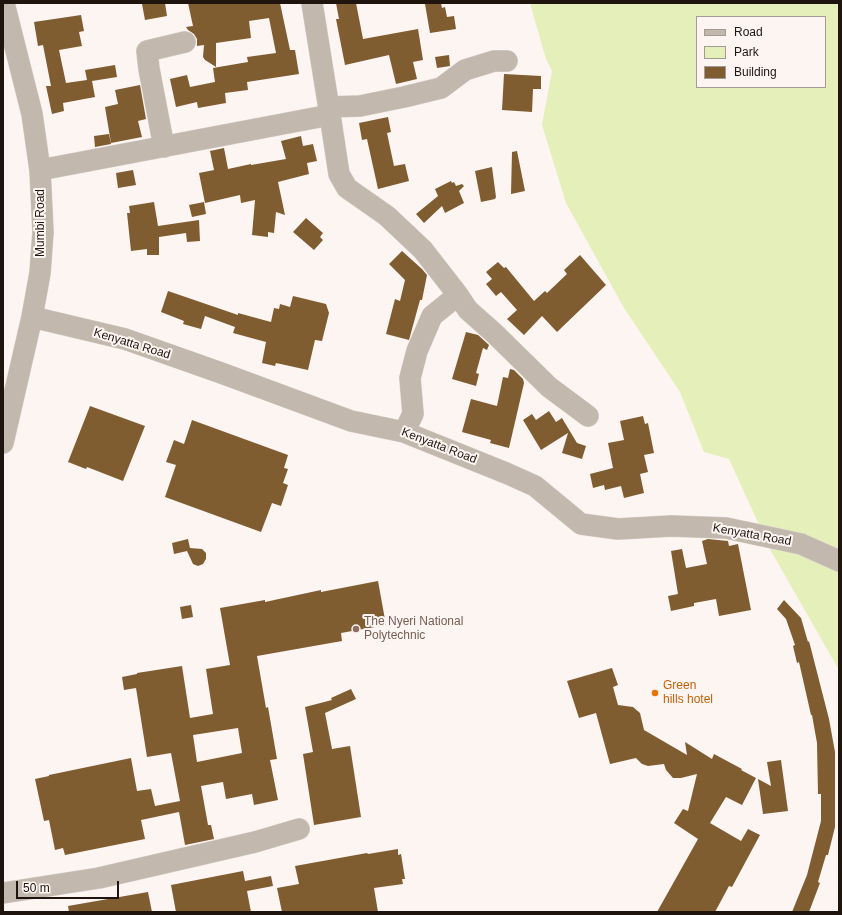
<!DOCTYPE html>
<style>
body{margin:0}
#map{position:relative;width:842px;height:915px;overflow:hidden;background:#fcf5f2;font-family:Arial,sans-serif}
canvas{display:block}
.frame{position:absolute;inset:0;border:4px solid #20140f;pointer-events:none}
.legend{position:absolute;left:696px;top:16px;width:130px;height:72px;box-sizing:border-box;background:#fcf5f2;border:1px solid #a49b97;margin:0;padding:5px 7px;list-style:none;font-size:12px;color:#20140f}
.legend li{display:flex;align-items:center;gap:8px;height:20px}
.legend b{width:20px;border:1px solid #a49b97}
.scale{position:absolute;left:16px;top:881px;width:103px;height:18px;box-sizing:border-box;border:2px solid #20140f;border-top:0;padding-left:5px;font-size:12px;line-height:14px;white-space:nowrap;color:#20140f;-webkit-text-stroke:3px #fcf5f2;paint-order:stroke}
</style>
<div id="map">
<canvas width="842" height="915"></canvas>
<div class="frame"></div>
<ul class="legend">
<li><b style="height:5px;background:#c3b8ad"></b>Road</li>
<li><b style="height:11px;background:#e5efba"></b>Park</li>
<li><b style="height:11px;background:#805c31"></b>Building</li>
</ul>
<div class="scale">50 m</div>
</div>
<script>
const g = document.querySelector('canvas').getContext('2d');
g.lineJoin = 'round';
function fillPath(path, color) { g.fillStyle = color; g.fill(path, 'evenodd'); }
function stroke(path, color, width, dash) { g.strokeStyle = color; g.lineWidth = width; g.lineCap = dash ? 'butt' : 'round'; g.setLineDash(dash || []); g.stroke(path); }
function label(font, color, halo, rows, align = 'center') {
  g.font = font + ' Arial,sans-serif'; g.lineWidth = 4; g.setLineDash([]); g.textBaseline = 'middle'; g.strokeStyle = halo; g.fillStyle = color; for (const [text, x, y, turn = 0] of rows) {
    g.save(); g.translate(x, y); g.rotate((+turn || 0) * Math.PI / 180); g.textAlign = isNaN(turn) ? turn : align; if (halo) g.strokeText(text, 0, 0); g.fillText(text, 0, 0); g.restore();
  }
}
fillPath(new Path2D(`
 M530,3H839V670L771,551L729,459L704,452L680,392L624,308L566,203L542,125L552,71L546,59ZM697,17H825V87H697Z`), '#e5efba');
fillPath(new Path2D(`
 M149,3H165L167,16L145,20L142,4Z
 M188,3H280L290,50H295L299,74L247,82L248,90L225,93L226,103L198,108L197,102L176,107L170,79L187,75L190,87L215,82L213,68L248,62L247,57L276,53L269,18L249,21L251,38L216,43V67L205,60L203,57L204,45L197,46V39L194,34L188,30L186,27L193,26Z
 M336,3H356L363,39L418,29L423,60L413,62L417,79L396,84L389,55L345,65L336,19H339Z
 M431,3H441L442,8L445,7L447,17L454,16L456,29L430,33L425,4Z
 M81,15L84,31L79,32L82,46L59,50L66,83L87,80L85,70L115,65L117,77L92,81L95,97L63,103L64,111L52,114L46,86H51L43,45L38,46L34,22Z
 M449,55L450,66L437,68L435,57Z
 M504,74L541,76V89H533L532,112L502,110Z
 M140,85L146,119L138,121L142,137L111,143L105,107L118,104L115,90Z
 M388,117L391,132L387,133L394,166L405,164L409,181L378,189L367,139L362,140L359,123Z
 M109,134L111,144L95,147L94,136Z
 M301,136L303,146L313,144L317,161L307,163L309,174L278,182L285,215L276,212L274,233L268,232V237L252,235L255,200L241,203L240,195L205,203L199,173L214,170L210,151L224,148L228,169L251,164V165L286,159L281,141Z
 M517,151L525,191L511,194L512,152Z
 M492,167L496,197L495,199L481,202L475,171Z
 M133,170L136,185L118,188L116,173Z
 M451,181L452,183L454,182L456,186L462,184L464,186L459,191L464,203L445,213L442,206L424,223L416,214L438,196L435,189Z
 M154,202L158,226L199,220L200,241L187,242L186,233L159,237V255H147V249L131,251L127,213H130L129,206Z
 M204,202L206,214L192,217L189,205Z
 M306,218L323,233L320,237L323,240L314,250L293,232Z
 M402,251L422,269L427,275L422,300H420L409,340L386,334L395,299L400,301L405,280L389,264Z
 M580,255L606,285L557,332L542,316L524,335L507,319L517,310L501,292L496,296L486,284L492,279L486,272L498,262L504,268L506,267L534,301L545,291L547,293L567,274L564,270Z
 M168,291L238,315V313L271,322L274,308L279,309L280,304L290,307L293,296L326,304L329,313L322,341L315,340L308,370L276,363L275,366L262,363L266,342L233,333L235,327L205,316L201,329L183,324L184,321L161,312Z
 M466,332L478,335L489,345L487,350L483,348L476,373L479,374L476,386L452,379Z
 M510,369L514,370L523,379L524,383L509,448L490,443L491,440L462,432L471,399L497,406L503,377L508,378Z
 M90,406L145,426L123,481L87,467L86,469L68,462Z
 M549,411L556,422L562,418L577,443L586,446L582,459L562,453L568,433L541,450L523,420L532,414L536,420Z
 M643,416L645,424L648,423L654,453L644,455L648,472L640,474L644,493L624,498L621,486L605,490L604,485L593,488L590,474L613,468L608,443L624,440L620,421Z
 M192,420L288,455L284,468L288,469L283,483L288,485L281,506L272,503L261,532L165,497L176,465L166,462L174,440L184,444Z
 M188,539L190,548L202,549L206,553V559L203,564L198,566L193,564L187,551L174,554L172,543Z
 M708,539L728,541L729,546L738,544L751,610L719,616L716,599L694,603V606L671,611L668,596L678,594L671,551L682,549L686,568L707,564L702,541Z
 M378,581L386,625L341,633L342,641L257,656L266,708L268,707L277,759L270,760L278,800L254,805L252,794L226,799L223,782L201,786L208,825H211L214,839L185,845L179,812L141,820L145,839L65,855L63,848L55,850L49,820L44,821L35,779L49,776V775L131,758L137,791L151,789L155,806L180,801L171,753L147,757L136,688L124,690L122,677L137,674V673L182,666L190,718L213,714L206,669L230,665L220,608L265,600V602L321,590V592ZM238,728L242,753L197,762L193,735Z
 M784,600L801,618L808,642L809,641L829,719L835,752V827L828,855H826L818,882L820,883L809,912H792L807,875L821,821V794H818L817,743L812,715H811L799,662L797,663L793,646L795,645L786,619L777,609Z
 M191,605L193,617L182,619L180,607Z
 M612,668L618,685L613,687L618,705L633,707L640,713L644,730L687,755L685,742L712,759L714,754L742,769L741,770L756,778L742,805L726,797L710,823L741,841L748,829L760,835L732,887L729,886L715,912H657L698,839L674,823L683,809L688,811L697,774L681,778H673L666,770L664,764L648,766L642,764L636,758L610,764L596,713L579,718L567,681Z
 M351,689L356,699L325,713L332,749L350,746L361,817L314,825L303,754L313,752L305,707L332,700L331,698Z
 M781,760L788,811L763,814L758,779L771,786L767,762Z
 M398,849V855L401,854L405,879H402L403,884L374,888L378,912H282L277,888L299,884L295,866L367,853L368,854Z
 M243,871L245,881L271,876L273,886L247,891L251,912H176L171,885Z
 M148,892L152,912H69L68,906Z`), '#805c31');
const minor = new Path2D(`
 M329,107L360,106L404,97L441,88L465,70L494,61H507
 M330,115L339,174L347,188L387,216L423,250L458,295L468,310L494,333L549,387L588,416
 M164,147L149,69L147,51L185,42
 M40,170L330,115L312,3
 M32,317L125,339L224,374L351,421L404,432L506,473L535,486L581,524L618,529L671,526L726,528L801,544L839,561
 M404,432L413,414L410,378L417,351L432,316L458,295
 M3,443L32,317L40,273L43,232L40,170L32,114L4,3
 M3,893L99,878L255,842L299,829`);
stroke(minor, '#d9d1ce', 22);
stroke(minor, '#c3b8ad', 21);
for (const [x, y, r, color] of [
 [356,629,4,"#8d6e63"],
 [655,693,4,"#e8710a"]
]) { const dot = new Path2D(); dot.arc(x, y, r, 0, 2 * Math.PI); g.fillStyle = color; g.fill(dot); stroke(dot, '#fcf5f2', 1.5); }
label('12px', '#20140f', '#fcf5f2', [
 ["Mumbi Road",41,223,-90],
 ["Kenyatta Road",132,344,17],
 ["Kenyatta Road",439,446,21],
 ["Kenyatta Road",752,535,10]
]);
label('12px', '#785e54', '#fcf5f2', [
 ["The Nyeri National",364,622],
 ["Polytechnic",364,636]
], 'left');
label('12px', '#c56008', '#fcf5f2', [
 ["Green",663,686],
 ["hills hotel",663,700]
], 'left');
</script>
